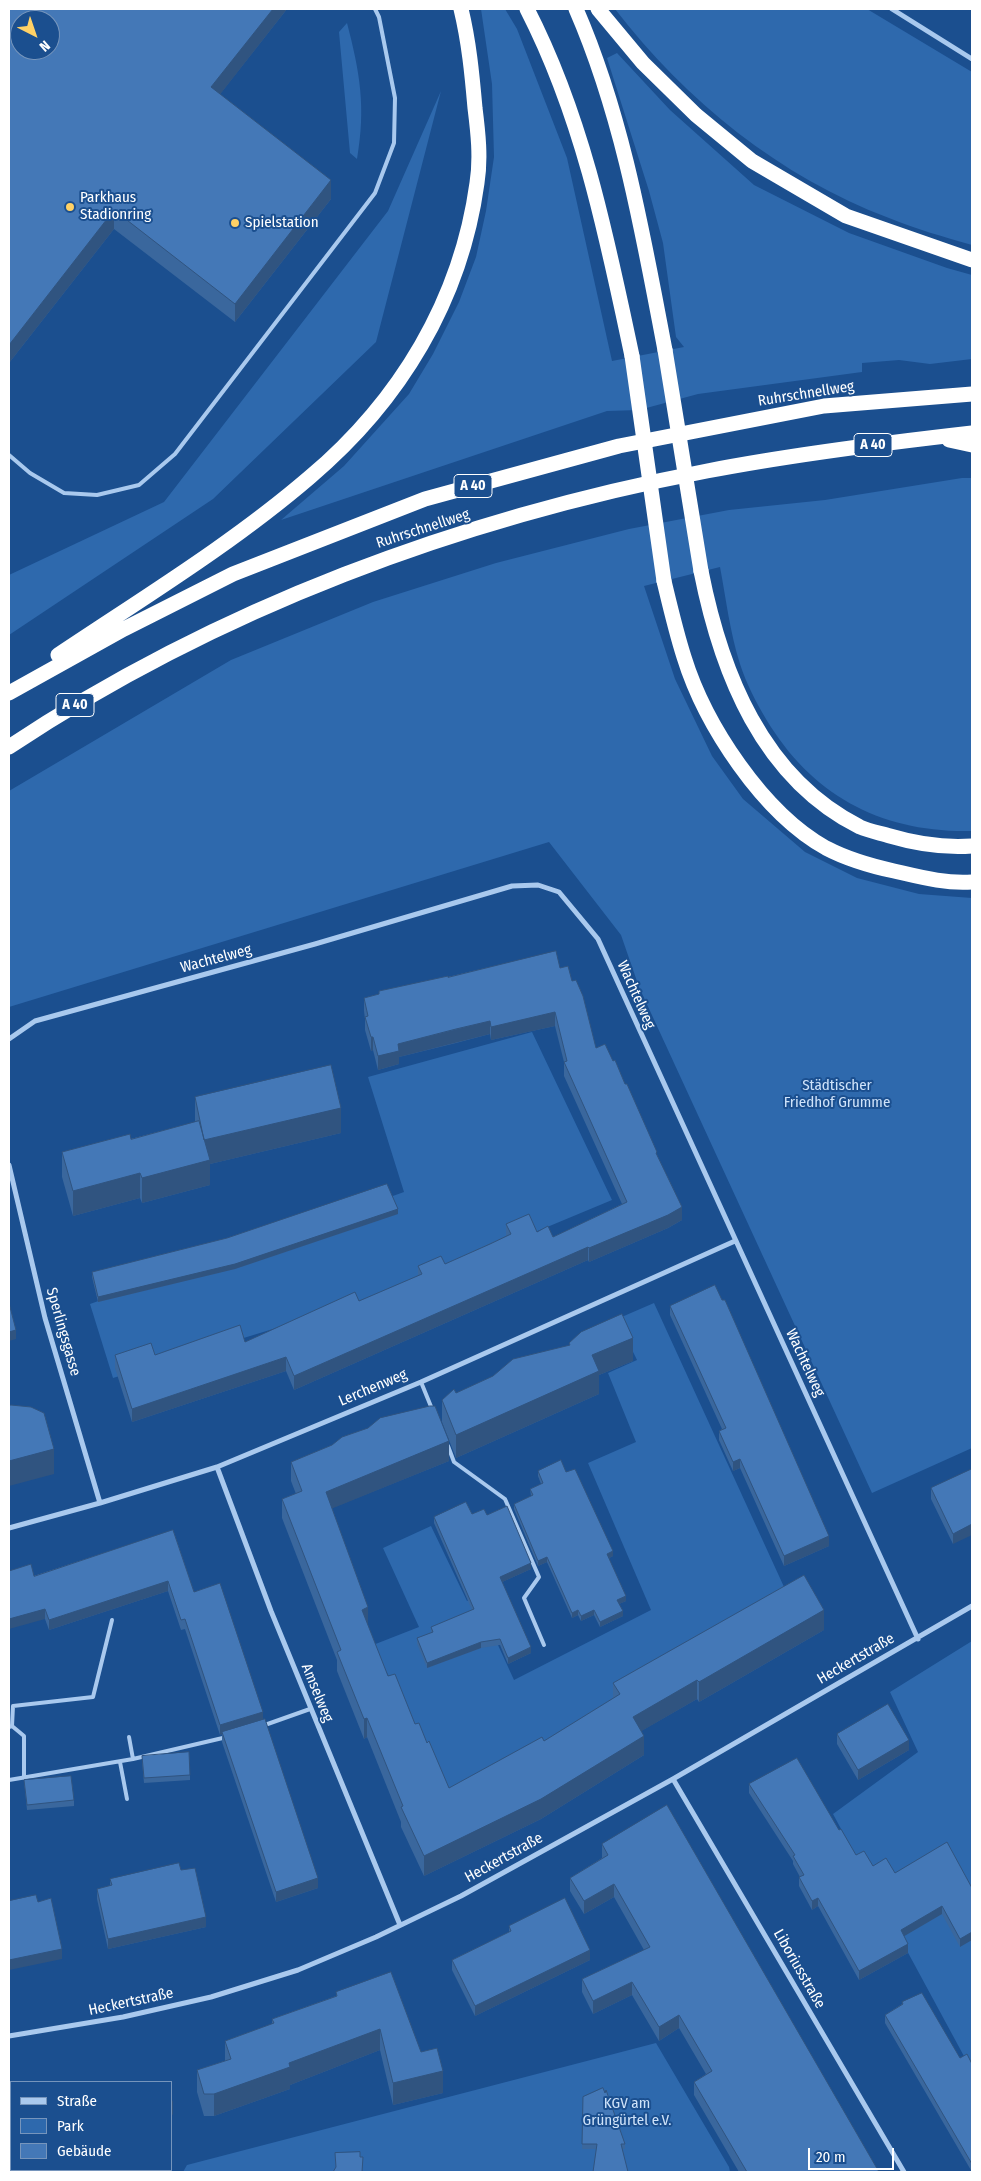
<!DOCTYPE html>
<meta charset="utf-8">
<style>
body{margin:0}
#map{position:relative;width:981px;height:2181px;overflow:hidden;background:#1b4f8f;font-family:"Fira Sans Condensed",sans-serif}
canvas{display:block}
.frame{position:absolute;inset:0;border:10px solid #fff;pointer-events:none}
.legend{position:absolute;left:10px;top:2081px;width:162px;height:90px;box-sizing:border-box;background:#1b4f8f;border:1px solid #7695bc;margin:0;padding:6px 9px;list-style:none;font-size:15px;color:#fff}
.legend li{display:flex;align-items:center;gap:10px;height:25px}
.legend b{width:25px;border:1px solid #7695bc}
.north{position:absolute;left:10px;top:10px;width:50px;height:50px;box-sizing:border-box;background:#1b4f8f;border:1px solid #7695bc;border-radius:50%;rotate:139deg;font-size:14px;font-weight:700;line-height:20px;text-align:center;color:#fff}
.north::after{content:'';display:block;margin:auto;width:18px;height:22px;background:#ffd166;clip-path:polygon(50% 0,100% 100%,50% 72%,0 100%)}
.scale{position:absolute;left:808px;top:2148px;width:86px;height:22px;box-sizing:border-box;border:2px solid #fff;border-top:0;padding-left:6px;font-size:15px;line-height:18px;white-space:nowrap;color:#fff;-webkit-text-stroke:4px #1b4f8f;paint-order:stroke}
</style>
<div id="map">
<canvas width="981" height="2181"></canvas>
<div class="frame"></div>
<ul class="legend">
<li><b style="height:6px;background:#a9c9ee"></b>Straße</li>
<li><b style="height:14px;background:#2e69ad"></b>Park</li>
<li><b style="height:14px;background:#4478b7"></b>Gebäude</li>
</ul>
<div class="north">N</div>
<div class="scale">20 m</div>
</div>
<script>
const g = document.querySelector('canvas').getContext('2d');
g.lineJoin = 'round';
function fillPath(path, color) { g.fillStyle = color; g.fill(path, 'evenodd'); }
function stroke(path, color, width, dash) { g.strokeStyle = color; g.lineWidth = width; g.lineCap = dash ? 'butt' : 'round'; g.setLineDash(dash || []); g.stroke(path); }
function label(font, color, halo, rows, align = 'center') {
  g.font = font + ' "Fira Sans Condensed",sans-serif'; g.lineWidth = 4; g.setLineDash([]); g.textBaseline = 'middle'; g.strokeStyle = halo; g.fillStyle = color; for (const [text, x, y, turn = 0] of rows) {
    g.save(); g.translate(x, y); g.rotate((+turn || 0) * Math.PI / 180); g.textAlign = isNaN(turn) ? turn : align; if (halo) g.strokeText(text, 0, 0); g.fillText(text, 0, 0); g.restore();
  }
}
fillPath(new Path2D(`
 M481,9H505L517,29L567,158L612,361L684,347L676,337L663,243L649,191L607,58L617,53L670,110L754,185L849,233L947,268L972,275V359L930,364L899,360L862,363V372L698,394L639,410L607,411L281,520L344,466L409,394L433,354L459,302L476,257L486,211L494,157L492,84Z
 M615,9H867L972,72V245C944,237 916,229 889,218C780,177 686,101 615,9Z
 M347,23C360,73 366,107 357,159L350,153L339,32Z
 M441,91L376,342L213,499L9,635V575L164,502L388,211Z
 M962,478H972V831C882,833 812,796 766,719C756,702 746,683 740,664C730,633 726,599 720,567L644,586L675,679L712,756L743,799L805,852L857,878L919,894L972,898V1448L872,1493L639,987L621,935L549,842L9,1007V791L231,660L373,602L496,563L629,529L729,510L825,500Z
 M532,1032L612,1200L384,1295L113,1378L90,1304L404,1192L368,1077Z
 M654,1303L790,1600L449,1806L421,1740L373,1645L419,1627L383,1548L431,1526L467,1601L476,1597L514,1680L651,1610L588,1463L636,1442L608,1373L637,1360L617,1319Z
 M972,1641V2071L833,1814L918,1752L890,1692Z
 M656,2043L729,2167L730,2172H183L187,2165Z`), '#2e69ad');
stroke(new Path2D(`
 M9,455L30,473L64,493L97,495L139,485L175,454L375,193L394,143L395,98L379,17L375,9
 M421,1382L432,1409
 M448,1446L454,1462L505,1499L539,1577L524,1598L544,1645
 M12,1726L24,1736V1778
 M262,1726L310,1709
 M9,1727L12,1726L13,1706L93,1697L112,1620
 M129,1737L133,1759
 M120,1762L127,1799
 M9,1780L133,1759L227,1737
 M9,2106L11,2105`), '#a9c9ee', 4);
stroke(new Path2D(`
 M892,9L972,59
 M9,1039L35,1021L315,944L512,886L538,885L559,892L598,939L918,1639
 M9,1165L45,1318L100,1503
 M217,1467L271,1611L400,1925
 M9,1528L100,1503L217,1467L421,1382L735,1241
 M673,1779L904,2172
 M9,2036L123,2017L211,1997L298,1970L376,1937L461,1896L673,1779L972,1606`), '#a9c9ee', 5);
stroke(new Path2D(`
 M527,9C583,118 607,238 632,356
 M576,9C623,117 643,235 665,350
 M598,9L643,63L696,115L752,161L846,216L972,260
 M949,440L972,445
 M701,571C721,672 762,778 860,827C869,831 880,833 890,836C917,844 944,848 972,846
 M664,581C670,606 676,632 684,657C705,725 763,813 826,848C847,859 871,866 894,871C920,877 946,884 972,882
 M58,655C143,598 232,544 310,477C400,401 461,300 477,183C481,158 478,132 475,108C472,74 469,42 461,9
 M9,693L124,629L233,574L425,499L619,446L824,406L972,394
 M9,747C218,608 461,518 707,471C795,454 884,443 972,433`), '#fff', 15);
stroke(new Path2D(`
 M665,350L701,571
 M632,356L664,581`), '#fff', 15);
fillPath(new Path2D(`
 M9,9H287L220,94L331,199L235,322L114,229L9,363Z
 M560,968L572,981L596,1048L657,1157L682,1220L668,1228L589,1262L588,1260L294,1390L286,1371L132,1422L115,1368V1355H155L245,1342L359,1301L418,1276V1266L445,1264L506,1236V1224L537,1232L553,1237L622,1204L564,1076V1062L555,1026L491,1040L490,1034L456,1043L399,1057V1064L378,1070L373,1050L371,1051L365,1030V1019L364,1011V998L379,994V991L448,977Z
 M195,1097L341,1133L210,1164V1185L142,1203L140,1198L73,1216L62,1177V1152L131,1139L195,1122Z
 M398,1214L235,1269L98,1302L92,1277V1272Z
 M670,1306L829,1546L784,1566L740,1468L733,1471L719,1440V1431L722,1429L670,1315Z
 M569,1343L633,1361L599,1375V1394L456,1458L442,1422V1400L569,1346Z
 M449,1461L332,1508L368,1626L388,1676L415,1724L427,1743L449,1788L544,1741L613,1698V1683L824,1630L699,1702L697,1699L641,1731L644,1755L541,1819L424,1876L401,1827V1822L367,1737L364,1739L337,1671V1660L282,1518V1499L296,1494L291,1481V1462Z
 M972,1469L953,1544L931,1499V1488Z
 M538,1471L566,1472L613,1556L609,1558L626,1601L619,1604L623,1616L600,1627L594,1615L581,1621L578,1615L572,1618L547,1562L538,1566L514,1509V1504L531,1496L530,1489L541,1484L538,1476Z
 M472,1514L487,1515L531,1569L502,1582L531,1653L508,1664L500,1645L481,1648L427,1668L417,1644V1638L431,1633V1627L472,1610L434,1523V1517Z
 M173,1530L194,1592L263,1720L318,1888L276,1902L222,1742V1734L220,1735L185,1629L181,1630L168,1591L49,1630L45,1619L34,1576Z
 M837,1734L909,1750L858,1780L837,1744Z
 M142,1761L190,1775V1780L144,1783Z
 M24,1780L74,1800V1806L27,1810Z
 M749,1784L839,1830L856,1855L873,1866L895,1873L972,1888L960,1947L942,1914L904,1936L908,1953L859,1980L818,1906L812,1910L799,1886V1877H800L793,1864V1861L749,1793Z
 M602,1844L879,2172H739L694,2095V2082L706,2074L679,2028L659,2041L632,1995L593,2014L582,1992V1979L644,1950L614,1897L584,1914L570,1891V1878L602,1858Z
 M181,1870L206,1927L108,1949L97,1899V1889L110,1886V1879Z
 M509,1926L590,1960L475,2016L452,1970V1960L509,1932Z
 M336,1992L421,2052L443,2093L393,2105L380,2050L290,2085V2089L214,2116H204L197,2092V2070L225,2061V2041L272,2024V2019L336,1996Z
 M902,2002L960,2058L972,2064V2172L885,2023V2015L902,2004Z
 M583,2097L625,2144V2149H582Z
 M11,2106V2140L9,2141V2107Z`), '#3a679d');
fillPath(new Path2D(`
 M273,9H287L211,106V87Z
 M331,180V199L235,322V304Z
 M114,210V229L9,363V345Z
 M555,1012V1026L491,1040V1027Z
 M490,1021V1034L399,1057V1064L378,1070V1056L398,1044Z
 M371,1037H373V1050L371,1051Z
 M341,1108V1133L210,1164V1185L142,1203V1178L204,1140Z
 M140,1173V1198L73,1216V1191Z
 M682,1207V1220L668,1228L589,1262V1248Z
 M398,1209V1214L235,1269L98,1302V1297Z
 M588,1247V1260L294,1390V1376Z
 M16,1330V1339L9,1341V1332Z
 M633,1338V1361L599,1375V1394L456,1458V1435L592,1355Z
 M286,1357V1371L132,1422V1409Z
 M449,1441V1461L326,1511V1492Z
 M54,1449V1474L9,1486V1461Z
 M740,1459V1468L733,1471V1462Z
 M972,1524V1535L953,1544V1534Z
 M829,1536V1546L784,1566V1556Z
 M613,1551V1556L607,1559V1554Z
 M547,1557V1562L538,1566V1561Z
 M531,1563V1569L500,1583V1577Z
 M168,1581V1591L49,1630V1620Z
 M626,1596V1601L617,1605V1600Z
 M368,1607V1627L362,1610Z
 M45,1609V1619L9,1629V1619Z
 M578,1610V1615L572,1618V1613Z
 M594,1610V1615L581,1621V1616Z
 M824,1610V1630L699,1702V1682Z
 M623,1611V1616L600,1627V1622Z
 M481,1642V1648L427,1668V1663Z
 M531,1647V1653L508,1664V1658Z
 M697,1680V1699L633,1736V1717Z
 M263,1712V1722L222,1732V1734L220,1735V1725Z
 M367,1718V1737L364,1739V1719Z
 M644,1736V1755L541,1819L424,1876V1856Z
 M909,1740V1750L858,1780V1770Z
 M318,1878V1888L276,1902V1892Z
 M614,1884V1897L584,1914V1901Z
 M818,1898V1906L812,1910V1901Z
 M942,1906V1914L901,1938V1930Z
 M206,1917V1927L108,1949V1939Z
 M972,1932V1940L960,1947V1939Z
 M908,1944V1953L859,1980V1971Z
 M62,1949V1959L9,1970V1960Z
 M590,1950V1960L475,2016V2006Z
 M632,1982V1995L593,2014V2001Z
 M679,2015V2028L659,2041V2027Z
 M380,2029V2050L290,2085V2089L214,2116V2094L289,2063Z
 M443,2071V2093L393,2105V2083Z
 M173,2100V2114L171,2117V2103Z`), '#305480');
const building = new Path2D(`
 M9,9H273L211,87L331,180L235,304L114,210L9,345ZM20,20H50V50H20Z
 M556,951L560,968L568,966L572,981L576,980L583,996L596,1048L605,1044L613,1061L615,1060L625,1084H627L657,1152L656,1153L682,1207L668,1215L589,1248L588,1247L294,1376L286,1357L132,1409L115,1355L151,1343L155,1355L240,1325L245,1342L355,1292L359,1301L422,1274L418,1266L441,1256L445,1264L490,1244L511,1234L506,1224L529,1214L537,1232L548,1226L553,1237L627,1202L564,1062L567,1061L555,1012L491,1027L490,1021L456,1029L398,1044L399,1051L378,1056L373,1037H371L365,1017L368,1016L364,998L379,994V991L448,976V977Z
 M331,1065L341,1108L204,1140L195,1097Z
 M199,1121L210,1160L142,1178L140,1173L73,1191L62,1152L130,1134L131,1139Z
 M387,1184L398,1209L235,1264L98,1297L92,1272L227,1238Z
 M715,1285L722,1300H725L829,1536L784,1556L740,1459L733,1462L719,1431L726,1428L670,1306Z
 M9,1303L16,1330L9,1332Z
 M622,1314L633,1338L592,1355L599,1371L456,1435L442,1400L454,1389L456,1393L493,1376L513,1359L570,1345L569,1343L581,1332Z
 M11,1405L31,1407L44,1413L54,1449L9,1461V1406Z
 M430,1406H435L449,1441L326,1492L368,1607L362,1610L388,1676L395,1674L415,1724L419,1723L427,1743L429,1741L449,1788L542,1737L544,1741L620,1694L613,1683L804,1575L824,1610L699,1682L697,1680L633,1717L644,1736L541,1799L424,1856L401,1807L403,1806L367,1718L364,1719L337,1652L341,1650L282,1499L302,1491L291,1462L332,1445L342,1437L368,1428L380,1418Z
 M561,1460L566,1472L575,1469L613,1551L607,1554L626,1596L617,1600L623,1611L600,1622L594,1610L581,1616L578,1610L572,1613L547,1557L538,1561L514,1504L533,1495L530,1489L543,1483L538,1471Z
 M972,1469V1524L953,1534L931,1488Z
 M466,1502L472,1514L484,1509L487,1515L507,1506L531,1563L500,1577L531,1647L508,1658L500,1639L481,1642L427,1663L417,1638L433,1632L431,1627L474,1609L434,1517Z
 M173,1530L194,1592L220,1583L263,1712L220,1725L185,1619L181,1620L168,1581L49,1620L45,1609L9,1619V1571L31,1564L34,1576Z
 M888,1704L909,1740L858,1770L837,1734Z
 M265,1719L318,1878L276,1892L222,1732Z
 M189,1752L190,1775L144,1778L142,1756Z
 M797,1758L839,1830L841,1829L856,1855L864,1851L873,1866L886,1858L895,1873L947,1842L972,1888V1932L960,1939L942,1906L901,1930L908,1944L859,1971L818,1898L812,1901L799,1877L804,1875L793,1856L795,1855L749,1784Z
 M71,1776L74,1800L27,1805L24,1780Z
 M667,1805L879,2172H747L694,2082L712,2071L679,2015L659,2027L632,1982L593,2001L582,1979L650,1947L614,1884L584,1901L570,1878L608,1855L602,1844Z
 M179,1863L181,1870L195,1868L206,1917L108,1939L97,1889L112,1885L110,1879Z
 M36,1895L38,1902L51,1898L62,1949L9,1960V1901Z
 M565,1898L590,1950L475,2006L452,1960L511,1931L509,1926Z
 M391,1972L421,2052L437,2048L443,2071L393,2083L380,2029L289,2063L290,2067L214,2094H204L197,2070L231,2059L225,2041L274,2023L272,2019L337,1996L336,1992Z
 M922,1993L960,2058L967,2054L972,2064V2164L885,2015L903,2004L902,2002Z
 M603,2088L605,2093L606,2090L625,2144H621L628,2172H593L597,2144H582L583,2097Z
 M11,2106V2128L9,2129V2107Z
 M360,2152V2157H363L362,2172H333L336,2167L335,2153Z
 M96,2170H141L140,2172H95Z`);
fillPath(building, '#4478b7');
stroke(building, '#305480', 1);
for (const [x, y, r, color] of [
 [70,207,5,"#ffd166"],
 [235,223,5,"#ffd166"]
]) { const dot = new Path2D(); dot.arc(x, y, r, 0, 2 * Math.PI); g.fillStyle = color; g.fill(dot); stroke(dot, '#1b4f8f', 2); }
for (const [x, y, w] of [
 [873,445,38],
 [473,486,38],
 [75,705,38]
]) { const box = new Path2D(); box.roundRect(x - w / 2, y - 11.5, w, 23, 4); g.fillStyle = '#1b4f8f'; g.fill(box); stroke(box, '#fff', 1); }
label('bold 14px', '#fff', null, [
 ["A 40",873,445],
 ["A 40",473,486],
 ["A 40",75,705]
]);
label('15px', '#fff', '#1b4f8f', [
 ["Parkhaus",80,198],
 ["Stadionring",80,215],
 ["Spielstation",245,223]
], 'left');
label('15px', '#fff', '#1b4f8f', [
 ["Ruhrschnellweg",806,394,-9],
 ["Ruhrschnellweg",423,529,-18],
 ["Wachtelweg",216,959,-15],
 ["Wachtelweg",636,995,66],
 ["Sperlingsgasse",63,1332,74],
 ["Wachtelweg",805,1363,65],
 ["Lerchenweg",373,1388,-23],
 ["Heckertstraße",856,1659,-30],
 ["Amselweg",317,1693,68],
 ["Heckertstraße",504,1858,-29],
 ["Liboriusstraße",799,1969,60],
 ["Heckertstraße",131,2002,-12]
]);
label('15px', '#cfe3fa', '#1b4f8f', [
 ["Städtischer",837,1086],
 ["Friedhof Grumme",837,1103],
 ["KGV am",627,2104],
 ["Grüngürtel e.V.",627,2121]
]);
</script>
